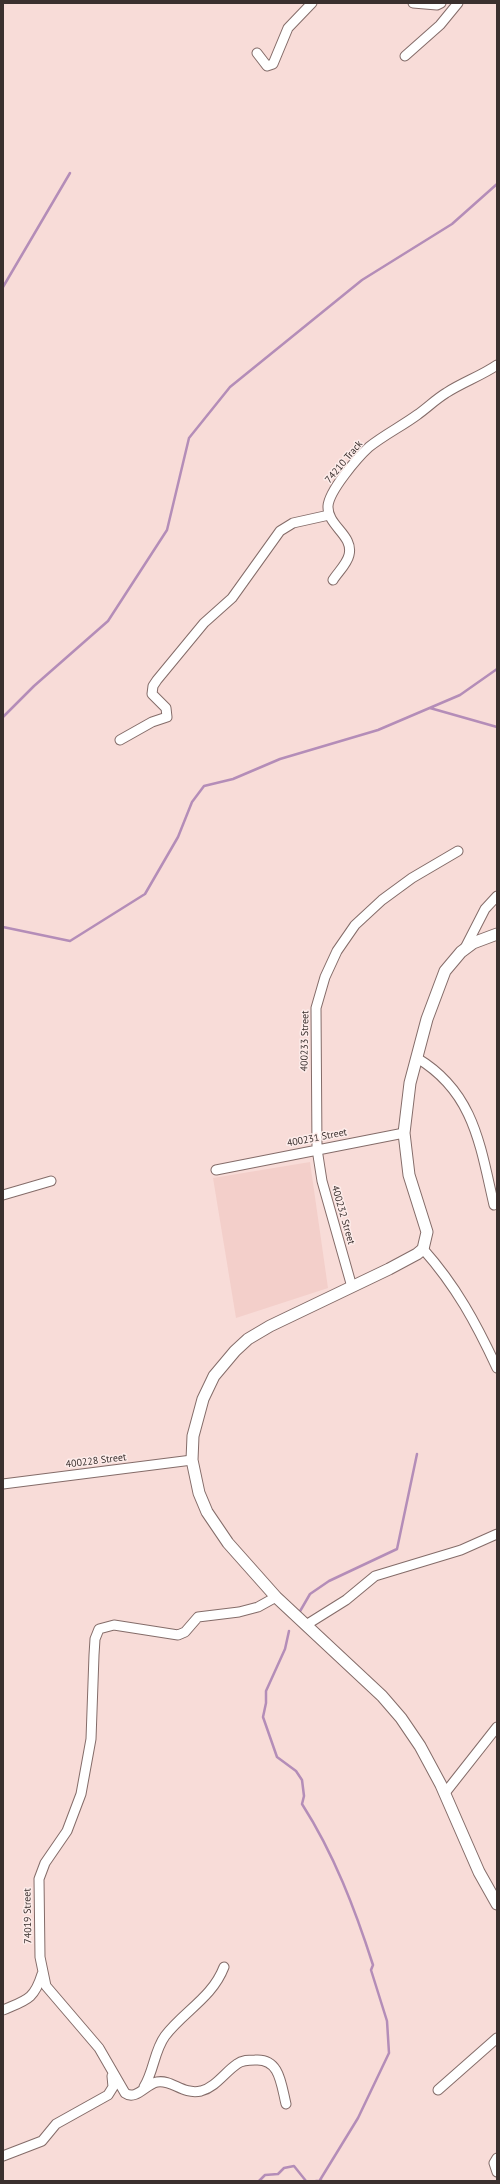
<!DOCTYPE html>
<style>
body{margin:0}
#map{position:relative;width:500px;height:2184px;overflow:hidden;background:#f8dcd8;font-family:"PT Sans",sans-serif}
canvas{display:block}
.frame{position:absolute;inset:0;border:4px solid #3a302e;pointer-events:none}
</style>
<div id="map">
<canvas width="500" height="2184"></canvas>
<div class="frame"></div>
</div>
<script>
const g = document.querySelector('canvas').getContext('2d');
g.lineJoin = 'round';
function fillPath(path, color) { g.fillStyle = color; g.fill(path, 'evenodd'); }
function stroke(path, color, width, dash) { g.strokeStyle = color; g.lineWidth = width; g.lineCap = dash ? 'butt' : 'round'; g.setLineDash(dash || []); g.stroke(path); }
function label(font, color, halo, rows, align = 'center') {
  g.font = font + ' "PT Sans",sans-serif'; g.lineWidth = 3; g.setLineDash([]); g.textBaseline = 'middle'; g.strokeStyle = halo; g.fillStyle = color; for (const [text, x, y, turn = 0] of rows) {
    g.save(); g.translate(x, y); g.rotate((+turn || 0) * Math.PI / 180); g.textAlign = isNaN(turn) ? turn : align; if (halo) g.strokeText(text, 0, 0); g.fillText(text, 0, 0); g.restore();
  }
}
fillPath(new Path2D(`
 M310,1162L328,1288L236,1318L213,1178Z`), '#f3cfca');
stroke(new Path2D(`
 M3,287L70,173
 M430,708L497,727
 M3,717L34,686L108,621L167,530L189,438L230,387L362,280L452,224L497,184
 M3,927L70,941L145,894L178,837L192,802L204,786L233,779L280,759L378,730L460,695L497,669
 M299,1613L310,1594L329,1581L397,1549L417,1454
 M289,1631L285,1649L266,1691V1703L263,1717L277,1757L296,1771L302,1780L304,1796L302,1804C334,1854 355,1909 373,1965L371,1970L387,2021L389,2053L358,2118L320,2180
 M259,2181L265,2175L278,2174L284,2168L294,2166L306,2181
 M316,2181H322`), '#b48db8', 2.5);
const minor = new Path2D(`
 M413,3L437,5L441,3
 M257,53L267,66L273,64L288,28L312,3
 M405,56L440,25L458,3
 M333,580C338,572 347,564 349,555C354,535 327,526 328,506C329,491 357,458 369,447C384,435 402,426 417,415C427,408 436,399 446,393C463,382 481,376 497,365
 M120,740L152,722L167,717L166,708L152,694L153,686L157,680L204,623L232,598L280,531L293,523L329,515
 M464,950L485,909L497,896
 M417,1058C474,1092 480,1145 494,1205
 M216,1170L404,1133
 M3,1195L51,1181
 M423,1249C456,1286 476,1323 497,1368
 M352,1287L322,1181L317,1149L316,1008L325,977L337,951L355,925L382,900L412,878L458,851
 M3,1484L192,1460
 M276,1597L258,1607L239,1612L198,1617L185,1632L178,1635L114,1625L99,1629L95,1639L94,1655L91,1739L81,1794L67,1831L45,1863L39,1879L40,1957L46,1986L99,2048L125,2093C136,2101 146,2084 157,2082C172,2079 182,2095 201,2091C216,2087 225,2072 237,2064C242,2060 249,2060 255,2060C280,2058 281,2084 286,2104
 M306,1625L346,1600L375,1576L461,1550L497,1534
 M445,1793L497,1727
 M3,2010C26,2000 34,2000 42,1974
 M144,2087C154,2071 154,2051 165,2036C184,2011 212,1998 224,1967
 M438,2090L497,2038
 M3,2156L42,2141L56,2124L108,2095L113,2087L112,2076
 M497,2158L494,2163L497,2172`);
const tertiary = new Path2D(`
 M497,934L473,943L461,952L445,971L427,1019L410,1083L404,1133L409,1175L427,1232L423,1249L417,1254L389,1269L270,1326L248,1339L235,1351L214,1376L203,1399L193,1436L192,1460L199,1493L207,1512L228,1543L276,1597L382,1696L401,1718L420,1746L441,1785L479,1872L497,1904`);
stroke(minor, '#846c69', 11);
stroke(tertiary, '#846c69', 13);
stroke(minor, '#fff', 9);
stroke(tertiary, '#fff', 11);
label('10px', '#3a302e', '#fdecea', [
 ["74210 Track",344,462,-50],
 ["400233 Street",305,1041,-89],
 ["400231 Street",317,1138,-11],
 ["400232 Street",343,1215,74],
 ["400228 Street",96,1461,-7],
 ["74019 Street",28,1916,-91]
]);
</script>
